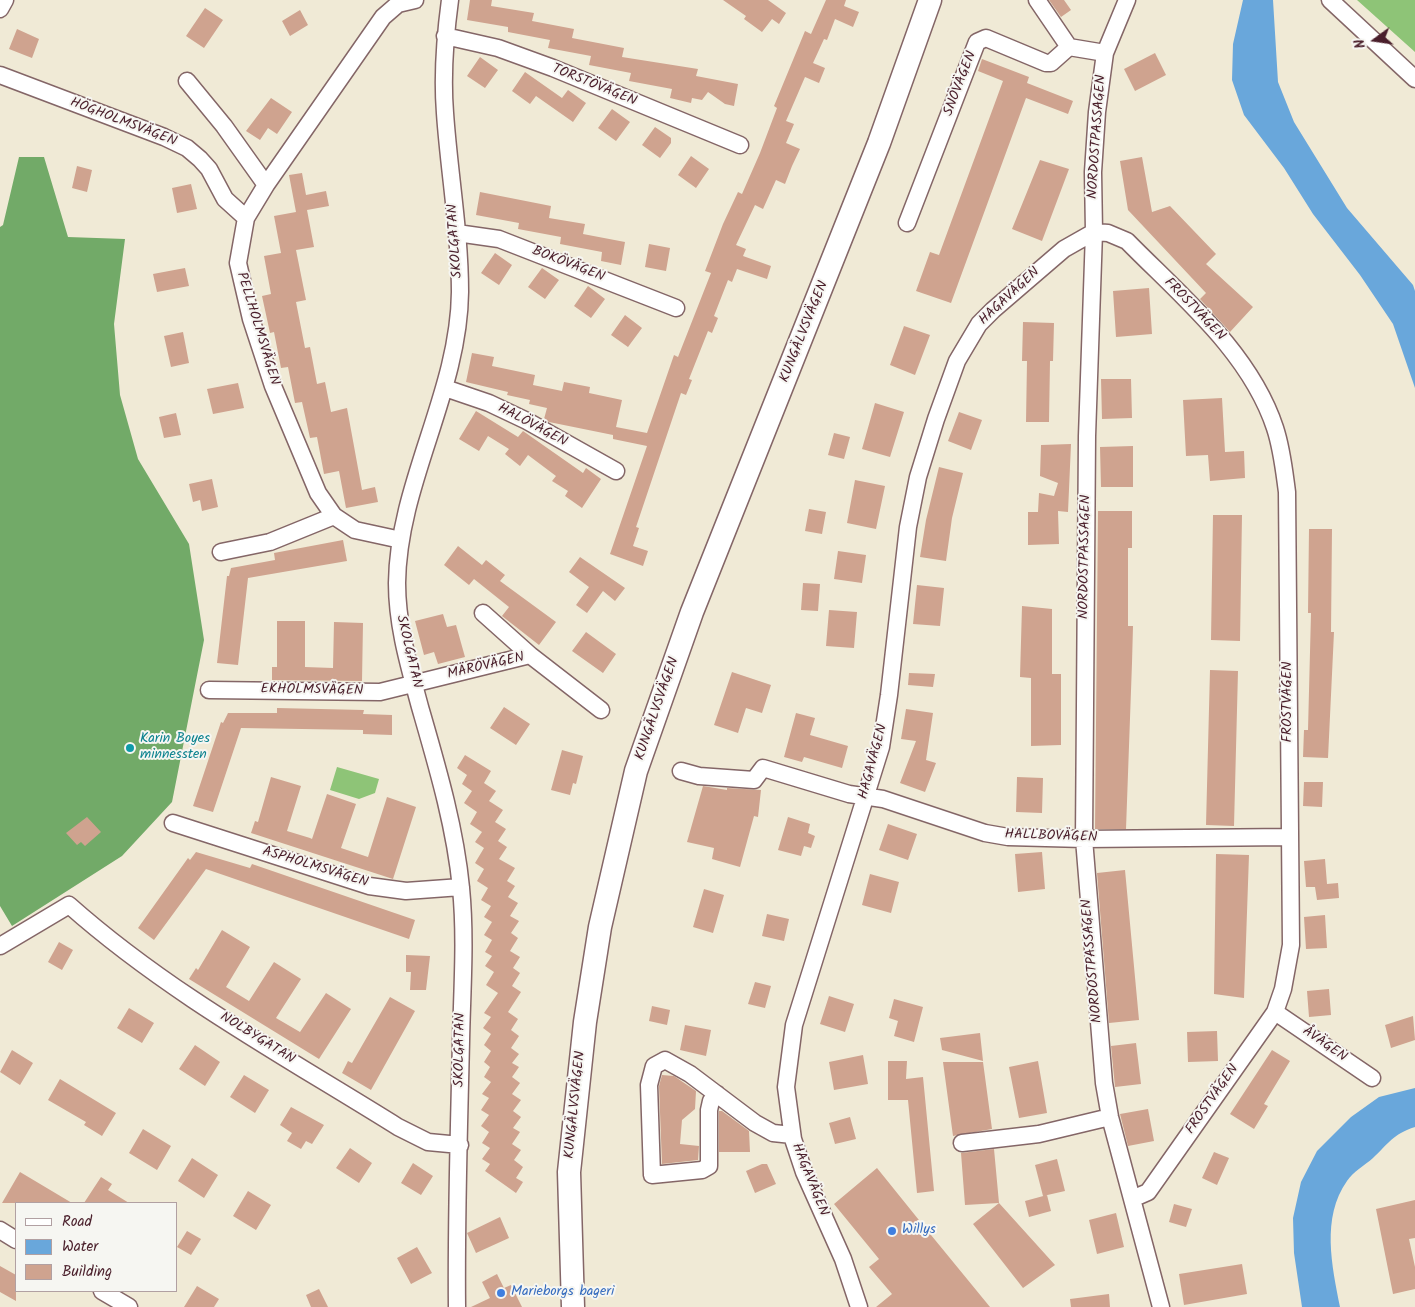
<!DOCTYPE html>
<meta charset="utf-8">
<style>
body{margin:0}
#map{position:relative;width:1415px;height:1307px;overflow:hidden;background:#f0ead6;font-family:Kalam,sans-serif}
canvas{display:block}
.legend{position:absolute;left:15px;top:1202px;width:162px;height:90px;box-sizing:border-box;background:#f6f6f2;border:1px solid #b1a0a2;margin:0;padding:6px 9px;list-style:none;font-size:15px;color:#4a1f2b}
.legend li{display:flex;align-items:center;gap:10px;height:25px}
.legend b{width:25px;border:1px solid #b1a0a2}
.north{position:absolute;left:1350px;top:15px;width:50px;height:50px;-webkit-text-stroke:4px #f6f6f2;paint-order:stroke;rotate:256deg;font-size:14px;font-weight:700;line-height:20px;text-align:center;color:#4a1f2b}
.north::after{content:'';display:block;margin:auto;width:18px;height:22px;background:#4a1f2b;clip-path:polygon(50% 0,100% 100%,50% 72%,0 100%)}
</style>
<div id="map">
<canvas width="1415" height="1307"></canvas>
<ul class="legend">
<li><b style="height:6px;background:#fff"></b>Road</li>
<li><b style="height:14px;background:#69a7db"></b>Water</li>
<li><b style="height:14px;background:#cfa38f"></b>Building</li>
</ul>
<div class="north">N</div>
</div>
<script>
const g = document.querySelector('canvas').getContext('2d');
g.lineJoin = 'round';
function fillPath(path, color) { g.fillStyle = color; g.fill(path, 'evenodd'); }
function stroke(path, color, width, dash) { g.strokeStyle = color; g.lineWidth = width; g.lineCap = dash ? 'butt' : 'round'; g.setLineDash(dash || []); g.stroke(path); }
function label(font, color, halo, rows, align = 'center') {
  g.font = font + ' Kalam,sans-serif'; g.lineWidth = 4; g.setLineDash([]); g.textBaseline = 'middle'; g.strokeStyle = halo; g.fillStyle = color; for (const [text, x, y, turn = 0] of rows) {
    g.save(); g.translate(x, y); g.rotate((+turn || 0) * Math.PI / 180); g.textAlign = isNaN(turn) ? turn : align; if (halo) g.strokeText(text, 0, 0); g.fillText(text, 0, 0); g.restore();
  }
}
fillPath(new Path2D(`
 M1356,0H1415V52L1357,0Z
 M337,767L379,779L375,793L359,799L330,790Z`), '#8ec477');
fillPath(new Path2D(`
 M19,157H44L68,237L125,239L114,324L120,395L138,459L189,544L204,640L172,802L122,856L12,926L0,906V227L3,225Z`), '#72aa68');
fillPath(new Path2D(`
 M1243,0H1273L1278,82L1294,122L1347,208L1413,285L1415,291V388L1393,324L1360,275L1313,214L1284,168L1244,115L1232,80L1233,44Z
 M1415,1088V1127C1393,1134 1389,1143 1373,1158C1365,1165 1353,1172 1347,1181C1321,1218 1332,1266 1340,1307H1302L1294,1253L1293,1218L1301,1182L1317,1151L1351,1117L1379,1097Z`), '#69a7db');
fillPath(new Path2D(`
 M470,0H492L491,6L534,13L532,21L574,29L572,38L624,48L622,57L698,69L696,76L738,84L734,106L725,104L708,92L702,100L692,98L691,103L670,98L672,89L629,81L631,73L589,65L591,56L548,48L550,40L508,32V27L467,20Z
 M723,0H768L786,13L779,24L772,19L762,32L744,19L746,16Z
 M826,0H846L844,6L859,12L853,27L835,19L827,40L824,39L813,63L825,68L819,83L805,77L786,121L794,124L786,143L800,149L792,166L785,184L776,180L763,209L755,205L736,245L746,249L743,256L771,266L767,279L737,269L732,282L728,280L714,316L718,318L712,333L708,331L689,379L692,380L686,395L681,393L636,527L639,528L633,546L648,551L643,566L610,554L647,446L613,439V435L549,422L544,419L547,408L529,404L530,400L507,395L508,392L466,382L472,353L494,357L492,366L535,375L533,385L562,391L564,382L590,387L589,393L622,400L616,427L647,433L674,355L678,357L711,273L705,271L723,224L738,192L742,194L760,153L777,108L774,106L805,31L811,34Z
 M1049,0H1064L1071,10L1061,17Z
 M205,8L223,20L204,48L186,36Z
 M300,10L308,25L290,36L282,21Z
 M17,29L39,39L32,58L9,49Z
 M1155,53L1166,75L1135,91L1124,69Z
 M480,57L498,70L485,88L467,76Z
 M982,59L1029,77L1027,83L1073,101L1068,114L1026,98L951,303L916,291L930,252L939,255L1003,81L978,71Z
 M525,72L562,98L568,90L586,103L573,122L536,96L530,104L512,91Z
 M271,98L292,112L277,134L268,128L260,140L246,131Z
 M612,109L630,122L616,141L598,128Z
 M655,127L671,138V143L660,158L642,145Z
 M691,156L709,169L696,188L678,175Z
 M1142,157L1152,212L1170,206L1216,254L1206,264L1253,307L1230,332L1200,299L1206,293L1128,210L1120,161Z
 M1040,160L1069,169L1042,241L1012,229Z
 M77,166L92,170L87,192L72,188Z
 M302,173L306,195L326,191L329,206L307,210L314,247L296,250L306,300L296,302L305,348L310,347L317,384L325,382L331,412L347,408L362,490L375,487L378,502L346,508L339,471L324,474L317,437L310,438L302,402L295,403L288,367L281,368L274,332L270,333L262,296L271,294L264,256L281,253L274,216L296,212L289,175Z
 M191,184L197,209L177,213L172,188Z
 M480,192L551,206L549,218L585,224L583,234L625,242L621,265L601,261L602,252L560,244L561,237L518,229L519,223L476,215Z
 M649,244L670,248L666,271L645,267Z
 M495,253L512,265L499,285L481,273Z
 M185,268L189,286L157,292L153,274Z
 M542,268L559,280L545,299L528,287Z
 M588,286L605,299L591,318L574,306Z
 M1149,288L1152,334L1116,337L1113,291Z
 M625,315L642,328L628,347L611,335Z
 M1023,322L1054,323L1053,361H1050L1049,422H1026L1027,361H1022Z
 M904,326L930,335L915,375L890,365Z
 M183,332L189,363L171,367L164,336Z
 M1101,379H1131L1132,418L1102,419Z
 M238,383L244,408L213,414L207,389Z
 M1222,398L1225,452L1244,451L1245,478L1210,481L1208,455L1186,456L1183,400Z
 M875,403L904,412L890,457L862,449Z
 M476,411L518,437L523,431L583,473L586,468L601,479L582,508L565,496L568,491L552,481L556,476L528,455L520,466L505,454L509,449L488,436L479,451L459,439Z
 M959,412L982,420L971,450L948,441Z
 M176,413L181,435L164,438L159,417Z
 M834,433L850,437L844,459L828,455Z
 M1071,444L1068,512L1058,511L1059,544L1028,545V512H1038L1039,493L1054,496L1058,483L1040,476L1041,445Z
 M1133,446V487H1101L1100,447Z
 M939,467L963,473L952,518L946,561L920,557L926,520Z
 M212,479L218,507L202,511L200,500L193,502L189,484Z
 M855,480L885,486L876,529L847,523Z
 M809,509L826,512L822,534L805,531Z
 M1098,511H1132V548H1128V626H1133L1132,663L1126,829H1095Z
 M1213,515H1242L1240,641L1211,640Z
 M1309,529H1332L1331,632H1334L1328,758L1303,757L1304,730H1308L1311,613H1308Z
 M343,540L347,561L248,578L238,665L217,663L227,576H229L231,568L275,560L274,553Z
 M458,546L482,565L486,560L505,575L500,581L556,622L539,645L502,616L509,607L474,579L469,585L444,565Z
 M838,551L866,555L862,583L834,579Z
 M580,557L625,588L615,601L603,591L587,613L576,605L589,587L569,572Z
 M803,583L820,584L818,611L801,610Z
 M917,585L944,588L940,626L913,624Z
 M1022,606L1052,609V674H1061V745L1031,746V678L1020,677Z
 M829,610L857,612L854,648L826,646Z
 M443,614L447,627L456,625L465,657L438,664L434,652L424,655L415,621Z
 M277,621H305V667L333,668L334,622L363,623L362,681L272,680V667H277Z
 M586,632L616,654L603,673L572,651Z
 M1210,670L1238,671L1234,826L1206,825Z
 M732,672L771,685L762,713L746,708L738,733L714,725Z
 M909,673L935,674L933,687L908,685Z
 M504,707L530,724L516,745L490,728Z
 M277,708L364,710L363,714L392,715V735L363,734V730L241,728L213,812L193,806L221,722L223,723L228,713H277Z
 M906,709L933,713L926,760L936,763L925,792L900,783L916,741L901,739Z
 M796,713L815,718L810,735L848,746L842,768L804,757L802,762L784,757Z
 M562,750L583,756L576,784L573,783L570,795L551,790Z
 M465,755L491,771L484,783L496,791L489,801L503,810L495,822L506,829L498,841L507,847L499,859L515,868L507,881L515,886L508,897L518,903L510,916L519,921L511,933L518,938L510,951L520,957L513,968L520,973L512,986L521,992L508,1012L518,1019L511,1030L519,1036L511,1048L519,1054L512,1063L519,1067L512,1077L520,1083L512,1094L521,1100L513,1111L521,1117L513,1128L520,1132L512,1144L521,1150L514,1160L523,1167L516,1178L523,1182L516,1193L485,1171L490,1164L482,1159L490,1148L482,1143L489,1132L481,1126L489,1115L481,1110L489,1098L482,1094L491,1082L484,1077L490,1067L484,1062L491,1051L484,1045L491,1034L483,1028L491,1017L484,1013L498,993L486,985L494,972L485,966L492,956L485,952L492,940L484,935L492,922L484,917L491,906L481,900L488,888L477,881L484,869L475,863L484,848L475,842L482,832L470,824L477,812L464,803L472,791L462,784L467,775L457,768Z
 M271,777L301,786L287,831L310,838L312,839L327,794L356,804L341,848L368,857L387,797L416,807L393,879L251,833L255,821L258,822Z
 M1017,777L1043,778L1042,813L1016,812Z
 M1304,782H1323L1322,807L1303,806Z
 M703,786L727,790V788L761,790L758,817L754,816L740,867L712,859L714,848L687,842Z
 M87,817L101,832L85,846L81,842L77,845L66,833Z
 M788,817L810,824L808,833L815,836L811,848L804,846L801,856L778,850Z
 M888,824L917,834L908,860L879,850Z
 M196,852L250,868L252,864L415,920L409,939L206,869L154,940L138,928L188,858L190,860Z
 M1042,852L1045,889L1018,892L1015,854Z
 M1216,854L1249,855L1244,998L1214,994Z
 M1325,859L1327,884L1338,883L1339,898L1317,900L1315,887H1306L1304,861Z
 M1125,870L1139,1020L1109,1023L1097,873Z
 M870,874L899,882L891,913L862,905Z
 M704,889L724,895L713,933L693,927Z
 M767,914L789,919L784,941L762,936Z
 M1325,915L1327,948L1306,949L1304,917Z
 M222,930L250,947L226,987L249,1001L274,962L301,979L276,1018L300,1032L326,993L351,1009L319,1059L189,979L196,968L198,970Z
 M59,942L73,950L62,970L48,962Z
 M406,955L430,956L426,990H410L411,972H406Z
 M755,982L771,986L765,1008L748,1004Z
 M1329,989L1331,1015L1309,1017L1307,991Z
 M829,996L854,1004L845,1032L820,1024Z
 M390,997L415,1011L371,1090L342,1073L348,1061L352,1063Z
 M894,999L923,1007L914,1042L894,1036L898,1021L889,1018Z
 M652,1006L670,1010L667,1025L649,1021Z
 M129,1008L154,1023L142,1043L117,1028Z
 M1413,1016L1415,1040L1391,1048L1385,1025Z
 M685,1025L711,1030L706,1056L680,1050Z
 M1217,1031L1218,1061L1188,1062L1187,1032Z
 M980,1033L983,1061L942,1050L940,1038Z
 M1136,1043L1141,1084L1115,1087L1111,1046Z
 M195,1045L220,1062L205,1086L179,1069Z
 M12,1050L33,1063L20,1085L0,1072Z
 M1272,1050L1290,1061L1264,1104L1268,1106L1254,1129L1230,1114Z
 M863,1055L868,1084L834,1090L829,1062Z
 M888,1061H907L906,1079L923,1077L934,1191L917,1193L908,1100H888Z
 M1038,1061L1047,1113L1019,1118L1009,1067Z
 M943,1062H983L992,1129L953,1136Z
 M244,1075L269,1090L255,1113L230,1097Z
 M662,1075L674,1076L696,1091L695,1109L682,1120L680,1144L699,1146L698,1160L662,1164L659,1086Z
 M60,1079L116,1113L102,1136L84,1125L86,1122L48,1100Z
 M291,1107L324,1125L312,1144L306,1141L301,1149L287,1141L292,1133L280,1125Z
 M1148,1109L1154,1141L1128,1146L1120,1114Z
 M719,1111H722L749,1131L750,1152H719Z
 M850,1117L856,1139L835,1144L829,1123Z
 M143,1129L171,1146L157,1170L129,1153Z
 M350,1148L372,1163L359,1183L336,1168Z
 M994,1149L999,1203L1055,1265L1023,1288L973,1224L999,1203L965,1205L961,1153Z
 M1214,1152L1229,1158L1217,1185L1202,1178Z
 M192,1158L218,1175L204,1198L178,1181Z
 M1057,1159L1065,1191L1043,1196L1035,1165Z
 M413,1163L433,1176L421,1195L401,1183Z
 M762,1164H767L776,1184L755,1193L746,1171Z
 M877,1168L931,1235L990,1307H876L892,1294L869,1267L879,1259L834,1204Z
 M20,1172L72,1203H2Z
 M101,1177L112,1184L108,1190L129,1203H84Z
 M248,1191L271,1205L256,1230L233,1216Z
 M1047,1195L1051,1211L1029,1217L1025,1201Z
 M1415,1200V1238L1409,1239L1415,1267V1289L1393,1294L1376,1209Z
 M1174,1204L1192,1209L1186,1227L1169,1222Z
 M1116,1213L1124,1247L1097,1254L1089,1220Z
 M500,1217L509,1238L476,1253L467,1233Z
 M187,1231L201,1239L191,1255L177,1247Z
 M417,1247L432,1273L411,1284L397,1258Z
 M1242,1264L1247,1294L1184,1305L1179,1274Z
 M0,1266L16,1275V1301L0,1292Z
 M497,1274L504,1288L511,1285L522,1307H471L490,1298L482,1282Z
 M197,1286L219,1299L214,1307H184Z
 M319,1289L328,1307H311L306,1295Z
 M1109,1294L1110,1307H1071L1070,1299Z`), '#cfa38f');
const minor = new Path2D(`
 M450,0C445,37 442,75 445,113C449,172 460,232 460,292C459,393 398,483 397,583C397,626 409,666 420,707C437,766 455,826 461,888C466,939 462,990 461,1041C459,1130 456,1218 457,1307
 M1037,0L1069,47
 M1127,0L1105,53L1097,112L1093,172L1094,232L1087,436L1084,839L1104,1083L1110,1117L1161,1307
 M1330,0L1415,79
 M0,9L5,0
 M445,36L498,48L553,68L740,145
 M0,75L164,137L187,148L200,159L209,169L225,199L246,218
 M187,81L224,126L266,185
 M907,223L977,42L986,38L1046,63H1051L1069,47L1105,53
 M1094,232L1108,233L1127,241C1181,296 1250,352 1275,428C1282,449 1284,470 1287,492L1291,945L1283,989L1275,1012L1148,1192L1132,1199
 M457,233L499,239L676,308
 M445,388L489,403L527,421L616,471
 M401,540L355,530L334,516L318,493L273,386L251,319L238,263L246,218L266,185L383,17L398,4L415,0
 M221,552L270,542L334,516
 M483,613L530,655
 M209,690L380,692L530,655L601,710
 M681,771L699,776L754,780L763,768L849,794L883,799L985,833L1008,837L1084,839L1290,837
 M173,823L369,886L406,891L461,887
 M0,946L69,905C168,993 286,1057 398,1127L428,1142L460,1145
 M1275,1012L1372,1078
 M717,1094L711,1101L709,1110V1166L702,1170L652,1175L649,1085L654,1066L665,1060L690,1074L755,1123L773,1133L792,1135
 M962,1143L1039,1134L1110,1117
 M0,1230L16,1240
 M102,1291L129,1307
 M859,1307L843,1259L804,1172L793,1139L786,1087L794,1025L881,747L889,695L908,527L918,477L936,419L957,361L979,324L993,310L1064,249L1094,232`);
const secondary = new Path2D(`
 M573,1307L569,1172L585,1022L600,927L636,771L692,612L879,143L930,0`);
stroke(minor, '#846667', 19);
stroke(secondary, '#846667', 25);
stroke(minor, '#fff', 16);
stroke(secondary, '#fff', 22);
for (const [x, y, r, color] of [
 [130,748,5,"#0f9aa8"],
 [892,1231,5,"#3f7fe0"],
 [501,1293,5,"#3f7fe0"]
]) { const dot = new Path2D(); dot.arc(x, y, r, 0, 2 * Math.PI); g.fillStyle = color; g.fill(dot); stroke(dot, '#f6f6f2', 2); }
label('14px', '#4a1f2b', '#f6f6f2', [
 ["SNÖVÄGEN",961,84,-69],
 ["TORSTÖVÄGEN",594,86,22],
 ["HÖGHOLMSVÄGEN",123,123,21],
 ["NORDOSTPASSAGEN",1098,137,-86],
 ["SKOLGATAN",456,241,-94],
 ["BOKÖVÄGEN",568,265,21],
 ["HAGAVÄGEN",1010,297,-43],
 ["FROSTVÄGEN",1194,310,46],
 ["PELLHOLMSVÄGEN",257,329,73],
 ["KUNGÄLVSVÄGEN",805,332,-68],
 ["HALÖVÄGEN",532,426,28],
 ["NORDOSTPASSAGEN",1086,557,-89],
 ["SKOLGATAN",408,652,77],
 ["MÄRÖVÄGEN",486,667,-13],
 ["EKHOLMSVÄGEN",312,691,1],
 ["FROSTVÄGEN",1289,702,-90],
 ["KUNGÄLVSVÄGEN",658,709,-71],
 ["HAGAVÄGEN",874,762,-75],
 ["HALLBOVÄGEN",1051,837,2],
 ["ASPHOLMSVÄGEN",315,868,17],
 ["NORDOSTPASSAGEN",1093,961,-95],
 ["NOLBYGATAN",257,1039,32],
 ["ÅVÄGEN",1324,1045,35],
 ["SKOLGATAN",461,1050,-89],
 ["FROSTVÄGEN",1213,1100,-55],
 ["KUNGÄLVSVÄGEN",576,1105,-84],
 ["HAGAVÄGEN",809,1180,68]
]);
label('14px', '#0d838f', '#f6f6f2', [
 ["Karin Boyes",140,740],
 ["minnessten",140,756]
], 'left');
label('14px', '#366cbe', '#f6f6f2', [
 ["Willys",902,1231],
 ["Marieborgs bageri",511,1293]
], 'left');
</script>
